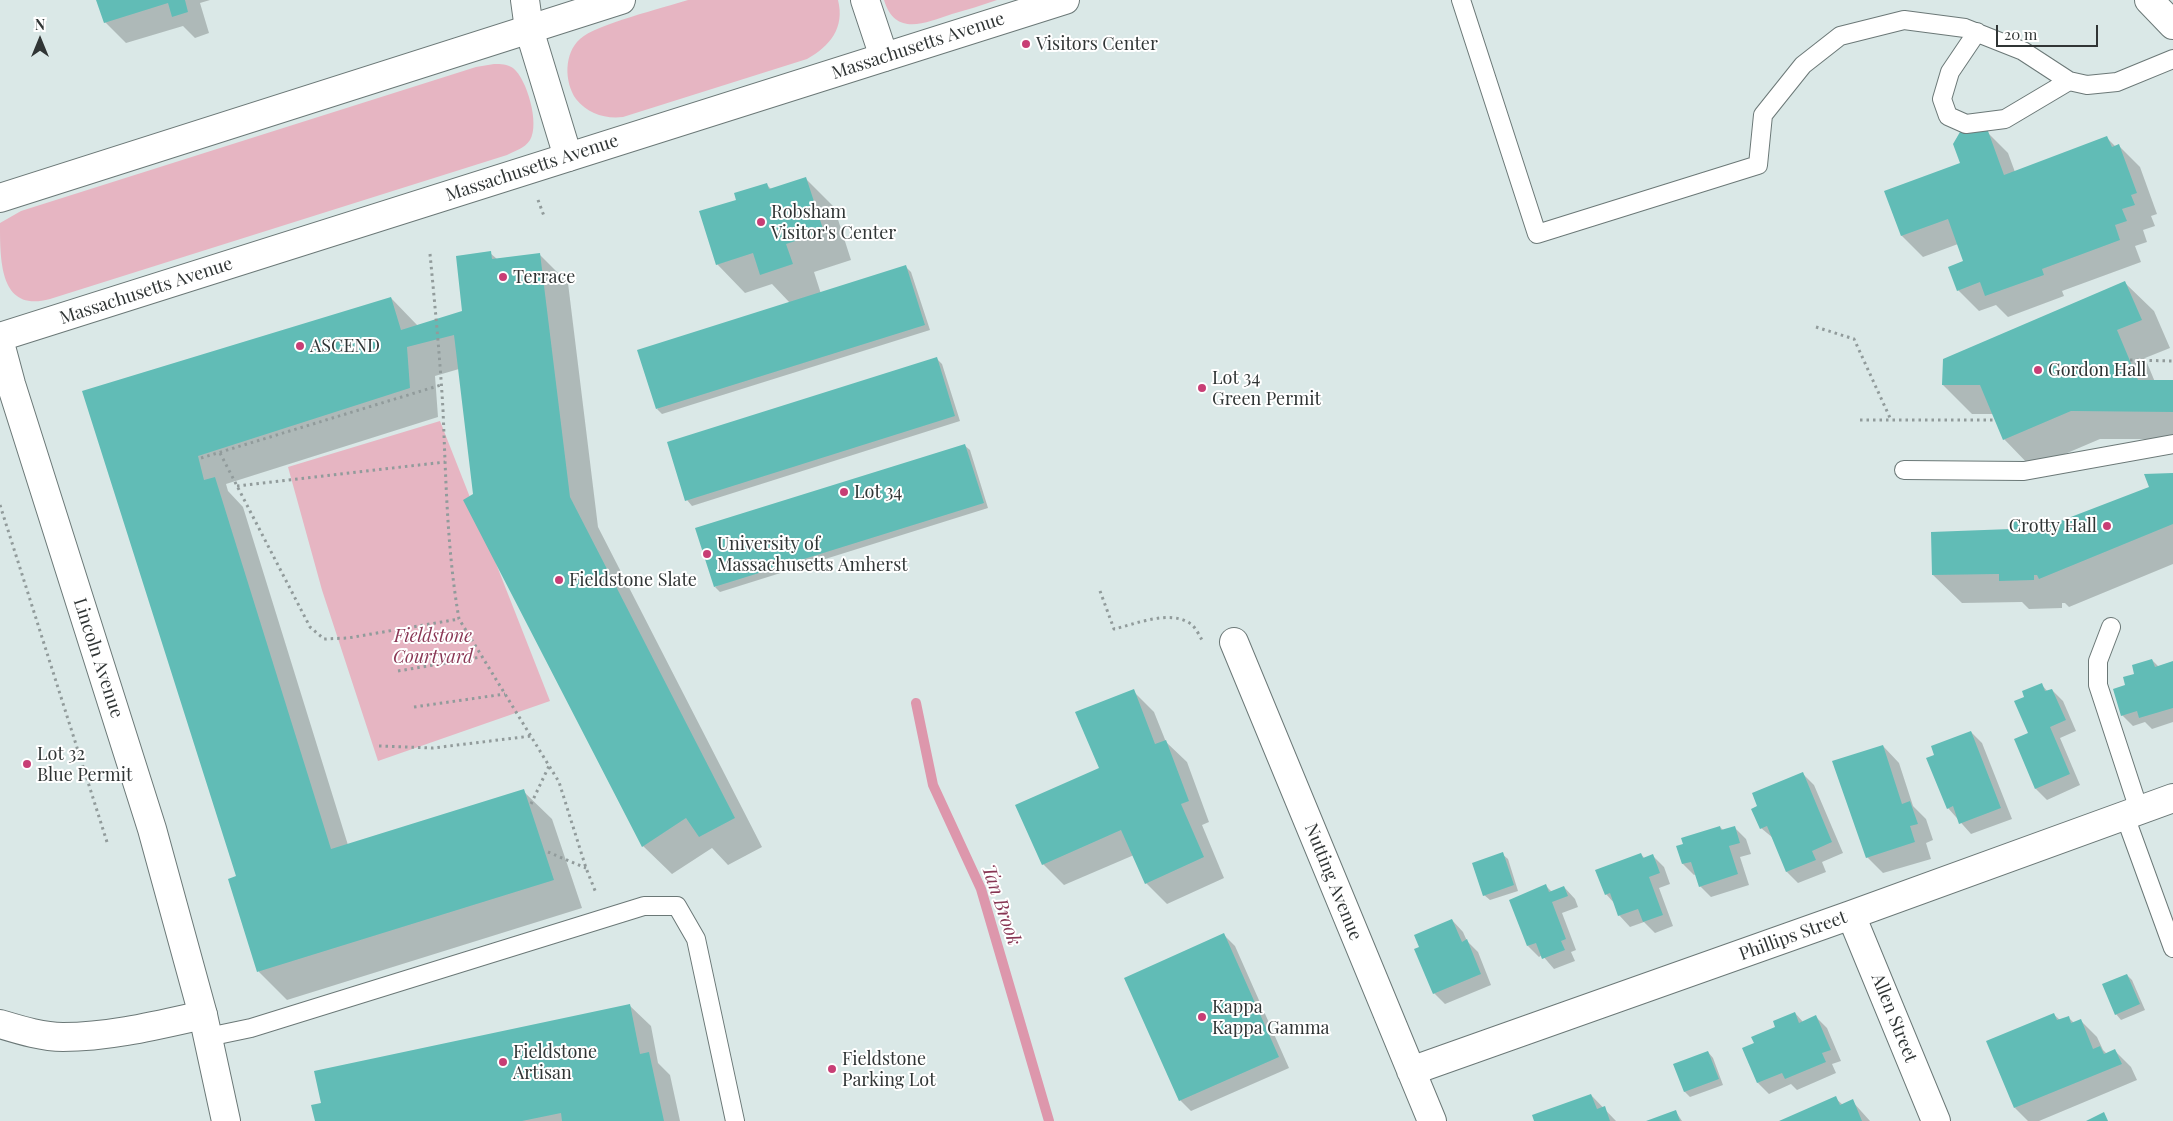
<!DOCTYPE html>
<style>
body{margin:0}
#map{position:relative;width:2173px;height:1121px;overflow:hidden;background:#dae8e7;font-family:"Playfair Display",serif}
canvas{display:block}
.north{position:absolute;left:15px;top:15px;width:50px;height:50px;-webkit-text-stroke:4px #fff;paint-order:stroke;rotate:0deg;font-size:14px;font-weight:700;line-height:20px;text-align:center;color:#303535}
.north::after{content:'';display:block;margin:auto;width:18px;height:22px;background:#303535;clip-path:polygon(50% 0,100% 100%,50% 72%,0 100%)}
.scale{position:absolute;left:1996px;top:25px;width:102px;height:22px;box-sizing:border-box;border:2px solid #303535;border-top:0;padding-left:6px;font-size:15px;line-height:18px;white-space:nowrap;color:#303535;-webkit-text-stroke:4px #fff;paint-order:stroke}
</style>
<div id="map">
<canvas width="2173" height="1121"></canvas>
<div class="north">N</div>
<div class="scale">20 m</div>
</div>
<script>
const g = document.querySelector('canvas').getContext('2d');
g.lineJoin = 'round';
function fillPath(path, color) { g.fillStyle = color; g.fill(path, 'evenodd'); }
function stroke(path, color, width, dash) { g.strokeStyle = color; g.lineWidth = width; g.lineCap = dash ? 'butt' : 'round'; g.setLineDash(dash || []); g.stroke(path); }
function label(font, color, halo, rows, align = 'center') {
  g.font = font + ' "Playfair Display",serif'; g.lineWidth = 4; g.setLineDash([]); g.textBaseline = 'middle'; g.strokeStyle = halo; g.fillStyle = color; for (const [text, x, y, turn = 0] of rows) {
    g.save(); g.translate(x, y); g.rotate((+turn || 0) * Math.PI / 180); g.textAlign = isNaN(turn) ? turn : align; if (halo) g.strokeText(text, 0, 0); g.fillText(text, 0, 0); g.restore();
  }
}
fillPath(new Path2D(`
 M688,0H838C845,28 830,46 807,59L623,117C605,119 588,114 576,99C564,82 564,53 580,39C596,24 664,8 688,0Z
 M884,0H997C982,5 967,10 952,14C925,23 895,37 884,0Z
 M494,64C501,64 507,64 513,68C527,79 540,124 530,140C525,148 515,151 507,155L50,299C0,313 0,262 0,223L21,211L476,67Z
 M440,421L550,701L378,761L322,590L288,467Z`), '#e6b5c2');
fillPath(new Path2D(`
 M98,0H210L200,3L209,33L195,38L183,26L126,43L105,22Z
 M1987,132L2008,153L2015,172L2107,138L2116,147L2119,146L2140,167L2157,214L2151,216L2155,226L2143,230L2147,242L2135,246L2141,262L2062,291L2064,296L2008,317L1996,305L1979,311L1958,290L1965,262L1958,244L1923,257L1902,236L1886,192L1961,164Z
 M806,179L834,207L851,260L814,272L821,294L906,267L911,272L930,330L662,414L657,409L790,303L772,284L745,293L717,264L738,200L766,184L772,190Z
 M490,253L497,259L539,254L568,283L598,527L762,847L728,865L712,848L672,874L643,846L459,369L435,376L438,417L226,484L228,491L243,507L348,845L523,791L552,819L582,908L287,1000L259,972L230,880L238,877L84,392L391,298L418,326L463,312Z
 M2125,283L2154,311L2170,348L2145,358L2155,382H2173V439H2100L2032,468L2004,439L1993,414H1972L1943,385Z
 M936,358L942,364L960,421L692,506L687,500Z
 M964,445L970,450L988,508L720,592L715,587Z
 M2173,475V564L2069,607L2065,603H2062V608L2029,609L2022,602L1962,603L1933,575L2012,530L2018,522L2030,534L2151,487Z
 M2152,660L2159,667L2173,662V722L2152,729L2145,722L2133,726L2122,715L2127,686Z
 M2041,684L2048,692L2052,690L2063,701L2076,731L2060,738L2080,785L2047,800L2036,789L2025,697Z
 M1133,691L1154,712L1166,742L1187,762L1209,822L1202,825L1224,878L1167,904L1146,883L1134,855L1064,885L1043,864L1101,769Z
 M1971,732L1982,743L2012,819L1971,834L1948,808L1936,755Z
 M1883,746L1899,763L1913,806L1926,819L1933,840L1926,843L1931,859L1883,873L1867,857Z
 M1803,774L1814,785L1843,853L1822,862L1826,872L1798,883L1787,872L1773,838L1761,828Z
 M1720,827L1724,831L1735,828L1746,839L1751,854L1740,857L1749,885L1711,897L1700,886L1696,874L1694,875L1683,864L1684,845Z
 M1502,854L1508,859L1518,891L1490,900L1484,895Z
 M1641,854L1645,859L1653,856L1664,867L1670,884L1659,888L1673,926L1655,933L1644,922L1630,927L1619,915L1615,904L1606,894Z
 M1546,886L1552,892L1564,887L1575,899L1578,907L1562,913L1576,950L1571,952L1575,961L1554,969L1542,955L1539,957L1528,946Z
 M1452,920L1463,932L1467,941L1478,952L1491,985L1445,1004L1434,993L1421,948Z
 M1224,935L1235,946L1289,1068L1191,1111L1180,1100Z
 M2127,975L2132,980L2145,1010L2121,1020L2116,1014Z
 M629,1005L651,1026L658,1063L670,1075L680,1121H316Z
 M1795,1013L1803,1022L1816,1017L1827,1028L1841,1061L1832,1064L1836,1073L1797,1090L1791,1084L1769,1094L1758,1083L1743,1049L1756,1044Z
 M2053,1014L2060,1020L2068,1017L2074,1023L2081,1021L2097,1037L2103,1050L2107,1054L2115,1051L2131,1067L2137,1080L2039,1121H2028L2015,1108Z
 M1708,1052L1713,1058L1723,1085L1690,1097L1685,1092L1675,1065Z
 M1591,1095L1616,1121H1534Z
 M1835,1098L1843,1105L1852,1101L1870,1121H1782Z
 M1676,1112L1682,1121H1649Z`), '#0003');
stroke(new Path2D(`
 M916,703L933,785L981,889L1049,1121`), '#dd97ac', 10);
fillPath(new Path2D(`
 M96,0H185L188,12L172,17L168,3L104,23Z
 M1972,128L1988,131L2004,175L2107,136L2112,147L2119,144L2137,193L2131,195L2135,205L2122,209L2127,221L2115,225L2120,240L2042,269L2044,275L1985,296L1980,282L1957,291L1948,267L1963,261L1948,219L1901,236L1884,191L1960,163L1953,144L1960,132Z
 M806,177L824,232L786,244L793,264L760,275L753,253L716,265L699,211L736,200L734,193L767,183L769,189Z
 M491,251L492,259L540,253L570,497L735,818L699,837L686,818L642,847L463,500L473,494L454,335L407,347L410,388L198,456L204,480L215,477L331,849L524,789L554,880L257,972L228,879L236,876L82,391L391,297L401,330L462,311L456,256Z
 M906,265L925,325L656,409L637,350Z
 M2125,281L2142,320L2117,330L2138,380H2173V412L2071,411L2003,440L1980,385H1942L1943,359Z
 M937,357L955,416L685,501L667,442Z
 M965,444L984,503L714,587L695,528Z
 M2173,473V524L2039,579L2037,575H2034V580L1999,581V574L1932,575L1931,532L2011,529V523L2018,520L2024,535L2149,487L2144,474Z
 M2152,659L2155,667L2173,661V708L2139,718L2137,711L2121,716L2113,689L2125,685L2123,677L2134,674L2132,665Z
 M2042,683L2045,691L2052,689L2066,720L2050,727L2070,774L2035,789L2014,739L2028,733L2014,701L2024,697L2022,691Z
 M1134,689L1155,744L1166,740L1189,801L1181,804L1204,857L1145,884L1121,830L1042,865L1015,805L1099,768L1075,712Z
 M1971,731L2001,808L1959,824L1953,806L1947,809L1926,758L1934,755L1931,746Z
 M1883,745L1902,804L1910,801L1918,824L1910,826L1915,842L1866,858L1832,761Z
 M1803,772L1832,842L1812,851L1816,860L1786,872L1767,826L1760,829L1751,809L1757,806L1752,793Z
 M1720,826L1721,830L1735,826L1740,843L1729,846L1738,874L1699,887L1691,862L1682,864L1676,846L1683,844L1681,838Z
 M1503,852L1514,885L1483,896L1472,863Z
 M1641,853L1643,858L1653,854L1660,873L1649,877L1663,915L1643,922L1638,909L1618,916L1610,893L1605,895L1595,870Z
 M1546,884L1549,892L1564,886L1568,896L1552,902L1566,939L1561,941L1565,950L1542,959L1536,943L1527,946L1509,900Z
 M1452,919L1462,942L1467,939L1481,974L1433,994L1414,949L1419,947L1414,935Z
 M1224,933L1279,1057L1179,1101L1124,978Z
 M2127,974L2140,1004L2115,1015L2102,984Z
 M630,1004L640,1054L649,1052L664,1121H562L561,1113L522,1121H315L311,1105L321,1103L314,1071Z
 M1795,1012L1799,1023L1816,1015L1831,1050L1822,1053L1826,1062L1785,1079L1782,1073L1757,1083L1742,1048L1754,1043L1751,1037L1775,1027L1773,1021Z
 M2054,1013L2057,1020L2069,1016L2071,1023L2081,1019L2093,1049L2100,1046L2104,1054L2115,1049L2122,1064L2014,1108L1986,1041Z
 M1708,1051L1719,1079L1684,1092L1673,1064Z
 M1591,1094L1597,1109L1605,1106L1610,1121H1534L1532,1115Z
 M1836,1096L1840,1105L1853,1099L1862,1121H1779Z
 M1676,1110L1680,1121H1646Z
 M2104,1112L2108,1121H2086Z`), '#61bcb6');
const service = new Path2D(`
 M1461,0L1537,234L1758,165L1763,115L1803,65L1840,36L1904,20L1965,28L2023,51L2069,81L2087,85L2117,82L2173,59
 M1977,32L1950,72L1942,99L1948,116L1966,124L2005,119L2069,81
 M1904,470L2024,471L2173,444
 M2111,627L2098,661V685L2139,810
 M2125,816L2173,948
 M208,1037L251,1028L644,906H677L696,939L735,1121`);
const minor = new Path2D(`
 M525,0L529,29L568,157
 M865,0L884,57
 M1234,642L1432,1121
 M1851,915L1936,1121
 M0,1024C20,1030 42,1037 63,1037C110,1037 158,1025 203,1015
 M1411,1071L1851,915L2173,798`);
const tertiary = new Path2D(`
 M0,343L11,384L152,829L203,1015L226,1121`);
const primary = new Path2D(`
 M2149,0L2173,25
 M0,198L621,0
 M0,337L1065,0`);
stroke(service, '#6b7877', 20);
stroke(minor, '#6b7877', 30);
stroke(tertiary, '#6b7877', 30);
stroke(primary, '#6b7877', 30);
stroke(new Path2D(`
 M538,200L544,216
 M430,254C435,306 440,358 443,410C446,480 447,550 459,619L559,782L586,868L596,893
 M1816,327L1854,339L1891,420
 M2130,360L2173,361
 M1860,420H1993
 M220,453L310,627L324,639L348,638L459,619
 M201,458L441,385
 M237,486L445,462
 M0,505L107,842
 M1100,591L1114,629C1136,624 1170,609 1191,624C1196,628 1199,635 1202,640
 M398,671L481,657
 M414,707L505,694
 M379,746L433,748L531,736
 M531,804L549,766
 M548,852L586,868`), '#919b9b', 3, [2.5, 4]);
stroke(service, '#fff', 18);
stroke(minor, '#fff', 28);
stroke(tertiary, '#fff', 28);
stroke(primary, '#fff', 28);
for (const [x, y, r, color] of [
 [1026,44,5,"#c83e75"],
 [761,222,5,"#c83e75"],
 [503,277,5,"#c83e75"],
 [300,346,5,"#c83e75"],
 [2038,370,5,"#c83e75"],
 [1202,388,5,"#c83e75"],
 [844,492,5,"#c83e75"],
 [2107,526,5,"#c83e75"],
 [707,554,5,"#c83e75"],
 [559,580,5,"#c83e75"],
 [27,764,5,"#c83e75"],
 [1202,1017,5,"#c83e75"],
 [503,1062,5,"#c83e75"],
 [832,1069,5,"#c83e75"]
]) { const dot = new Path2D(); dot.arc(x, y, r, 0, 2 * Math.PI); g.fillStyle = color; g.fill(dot); stroke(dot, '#fff', 2); }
label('18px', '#303535', '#fff', [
 ["Visitors Center",1036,44],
 ["Robsham",771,212],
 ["Visitor's Center",771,233],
 ["Terrace",513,277],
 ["ASCEND",310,346],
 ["Gordon Hall",2048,370],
 ["Lot 34",1212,378],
 ["Green Permit",1212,399],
 ["Lot 34",854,492],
 ["Crotty Hall",2097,526,"right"],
 ["University of",717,544],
 ["Massachusetts Amherst",717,565],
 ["Fieldstone Slate",569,580],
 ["Lot 32",37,754],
 ["Blue Permit",37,775],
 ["Kappa",1212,1007],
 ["Kappa Gamma",1212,1028],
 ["Fieldstone",513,1052],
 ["Artisan",513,1073],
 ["Fieldstone",842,1059],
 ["Parking Lot",842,1080]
], 'left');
label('18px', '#303535', '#fff', [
 ["Massachusetts Avenue",918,46,-18],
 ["Massachusetts Avenue",532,168,-18],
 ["Massachusetts Avenue",146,291,-18],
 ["Lincoln Avenue",98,658,72],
 ["Nutting Avenue",1333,882,68],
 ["Phillips Street",1793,936,-20],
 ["Allen Street",1894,1018,68]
]);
label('italic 18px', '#8a3755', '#fff', [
 ["Fieldstone",433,636],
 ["Courtyard",433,657]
]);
label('italic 19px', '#873553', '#fff', [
 ["Tan Brook",1001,905,71]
]);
</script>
